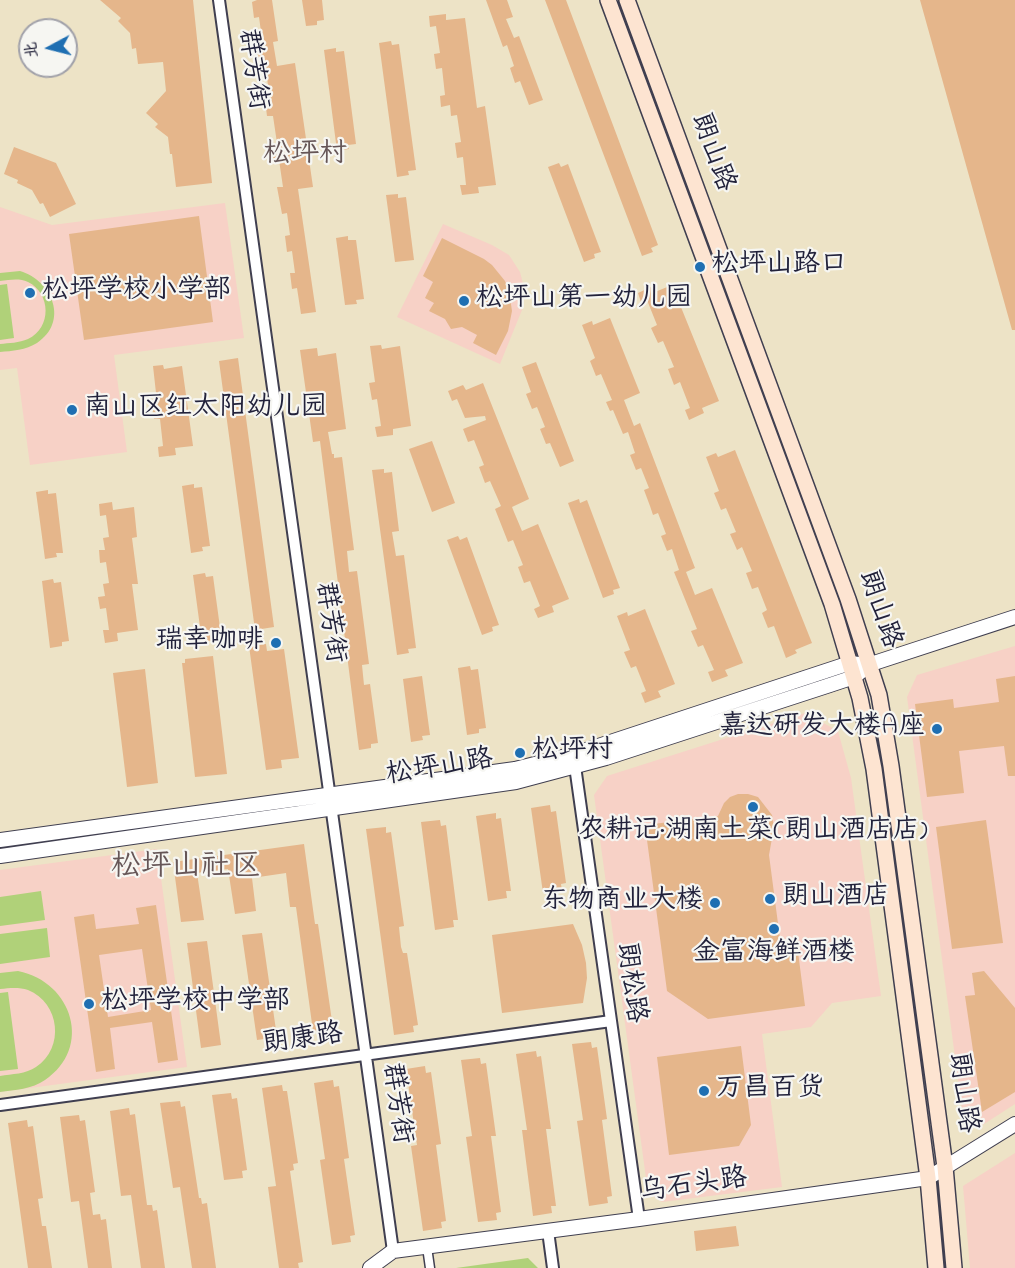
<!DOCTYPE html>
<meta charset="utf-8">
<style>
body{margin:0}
#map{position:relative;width:1015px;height:1268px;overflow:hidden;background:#ede3c6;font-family:"Indie Flower","LXGW WenKai TC",sans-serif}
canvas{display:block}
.north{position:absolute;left:18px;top:18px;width:60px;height:60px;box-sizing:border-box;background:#f6f6f2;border:2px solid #a1a1a9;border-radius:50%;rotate:263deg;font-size:16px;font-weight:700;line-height:24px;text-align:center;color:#22223b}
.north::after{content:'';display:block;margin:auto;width:21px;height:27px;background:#1f6fb2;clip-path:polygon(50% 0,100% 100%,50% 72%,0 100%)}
</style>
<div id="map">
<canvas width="1015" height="1268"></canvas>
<div class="north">北</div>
</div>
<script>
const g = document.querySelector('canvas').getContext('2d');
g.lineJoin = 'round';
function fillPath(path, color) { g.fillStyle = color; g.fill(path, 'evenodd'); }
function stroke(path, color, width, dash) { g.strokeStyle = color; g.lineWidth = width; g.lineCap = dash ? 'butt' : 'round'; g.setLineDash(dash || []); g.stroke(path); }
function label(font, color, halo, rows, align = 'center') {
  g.font = font + ' "Indie Flower","LXGW WenKai TC",sans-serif'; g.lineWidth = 4.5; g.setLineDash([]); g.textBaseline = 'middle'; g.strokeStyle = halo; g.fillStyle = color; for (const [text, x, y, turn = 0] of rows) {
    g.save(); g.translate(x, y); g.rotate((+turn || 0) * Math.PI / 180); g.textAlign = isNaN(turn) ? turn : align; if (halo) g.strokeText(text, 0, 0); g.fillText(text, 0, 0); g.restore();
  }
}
fillPath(new Path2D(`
 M225,203L244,338L114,355L127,452L30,465L17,368L0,370V207L52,225Z
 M443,224L492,245L509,255L520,272L525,291L522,310L500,364L397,317Z
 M1015,646V1104L981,1126L963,1117L907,697L917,675Z
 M805,713L838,731L851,778L881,996L832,1003L811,1027L762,1034L782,1187L662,1202L648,1193L594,795L607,776Z
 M157,849L187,1067L0,1092V870Z
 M1015,1153V1268H970L963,1186Z`), '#f7d1c6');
fillPath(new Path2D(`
 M20,271C53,281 69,322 37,343C26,350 12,351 0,352V344C9,343 19,343 28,339C52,328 51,293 28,282C19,278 10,280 0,281V273Z
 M7,284L14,338L0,340V285Z
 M41,891L45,920L0,926V897Z
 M47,928L50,957L0,964V934Z
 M18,971C73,982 93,1048 45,1080C32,1089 15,1090 0,1092V1076C12,1074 26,1074 36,1067C65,1048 60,1003 28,990C19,987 10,988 0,989V973Z
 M8,992L18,1069L0,1071V993Z
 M528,1258L538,1268H456Z`), '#b0d179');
fillPath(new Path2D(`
 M100,0H193L212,183L176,187L172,154H170L168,137L155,127L158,124L146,113L166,91L163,62L138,64L136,48L132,49L130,33L118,21L121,18Z
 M257,0H272L278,41L273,42L277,66L295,63L313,187L298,189L316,312L301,314L297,288L292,289L290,273H295L292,251L287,252L285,236L290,235L287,213L282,214L277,187H283L279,160H273L271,144L277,143L273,116H267L265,100L270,99L266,71L261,72L259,62L257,40L262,39L259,17L254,18L252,2Z
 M302,0H322L324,20L317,21V25L306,26Z
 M486,0H507L513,17L506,19L514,38L519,36L543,100L529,105L520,81L515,83L510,68L514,66L507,45L503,47Z
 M545,0H566L658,245L651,248L653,252L642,256Z
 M920,0H1015V330H1012Z
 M446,14V20L465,18L477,108L485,106L496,185L478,187L479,193L462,195L460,185H466L463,157L457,158L455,143L461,142L457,115L451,116L450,105L441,107L440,96L445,95L442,68L436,69L434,54L440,53L436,26L430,27L429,16Z
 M391,41L392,45L399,44L416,170L408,171L409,175L397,177L379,43Z
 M336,48V52L344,51L356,144L348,145L349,149L337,151L324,50Z
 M14,147L56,163L76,204L50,217L43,203L40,204L32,190L17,183L18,180L4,174Z
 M559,163L561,167L568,164L601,252L594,254L595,258L584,262L548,167Z
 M398,194V198L406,197L414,260L395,262L386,195Z
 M199,216L213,322L84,340L69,234Z
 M348,236V240H356L364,299L356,300L357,304L345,305L336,238Z
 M442,238L484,259L492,265L505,281L509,291L512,311L508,331L496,355L473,343L477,335L462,327L451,329L445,319L429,311L434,303L425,298L433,282L423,276Z
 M672,285L719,401L702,408L704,413L689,420L685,410L690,408L680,382L674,385L668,369L674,367L663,341L658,343L651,328L657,325L647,300L641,302L638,293L653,286L655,292Z
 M610,318L640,393L624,400L634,426L640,423L695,568L686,572L695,595L712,588L743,663L725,670L728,676L712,682L708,672L714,670L703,645L698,647L691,631L697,629L674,572L679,570L672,549L667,551L661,536L666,534L658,513L653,515L650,506L644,490L649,488L641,468L636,470L630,455L635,453L628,432L623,434L613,410L610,411L606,402L612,400L601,374L596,376L590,361L595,358L582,325L592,321L593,325Z
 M381,345L382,349L400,346L411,426L393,429V435L377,437L375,427L381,426L377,399L372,400L369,383L375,382L370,346Z
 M317,348L318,356L336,353L346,429L328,432L332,454H334V458L342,457L354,550L347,551L349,572L357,571L369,664L362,665L364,685L370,684L378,743L371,744V748L359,750L320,441L313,442L300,350Z
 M238,358L274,627L255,630L219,361Z
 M536,362L574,461L560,467L550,443L546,444L540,429L545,427L537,407L532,409L526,394L531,392L522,367Z
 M163,365L164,369L182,366L193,446L175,448L176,455L159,457L158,447L163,446L160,419H154L152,402H157L153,366Z
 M483,383L529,499L512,507L514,512L522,531L538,524L569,599L552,606L554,612L538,618L534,609L540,606L530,581L524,583L518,567L523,565L513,540L508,542L495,509L501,506L490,481L485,483L479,467L484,465L474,440L468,442L463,429L486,420L485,416L465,418L457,399L452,401L448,391L463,385L466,390Z
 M432,441L455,503L432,512L409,449Z
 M735,450L812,643L795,650L797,653L786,658L774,626L768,628L762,613L767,610L758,587L752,589L746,573L752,571L742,547L737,550L730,534L736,532L726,508L721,510L714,493L719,491L706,457L716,453L718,457Z
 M384,469V473L392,472L399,531L392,532L396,556L404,555L416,648L408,649L409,653L397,655L372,470Z
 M194,484V488L202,487L210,546L202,547L203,551L191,553L182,486Z
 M48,490V494L56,493L63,553H56L57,557L45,559L36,492Z
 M579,499L580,503L587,500L620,588L613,590L614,594L603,598L568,503Z
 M112,502L113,510L134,507L137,537L132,538L138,584H132L138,630L117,633L118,641L105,643L103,630H109L106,608L100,609L98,597L105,596L103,584L109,583L106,562L100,563L99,550H105L103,538L109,537L106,515L100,516L99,504Z
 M458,536L460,540L467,537L499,625L492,627L493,631L482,635L447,540Z
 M205,573L206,577L213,576L221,635L214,636V640L202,642L193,575Z
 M53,579L54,583L61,582L69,641L62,642V646L50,648L42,581Z
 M645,609L675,684L658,691L661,697L645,703L641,693L646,691L636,666L631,668L624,652L630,650L617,616L627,612L628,616Z
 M266,644L267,651L284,649L299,758L281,760L282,768L266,770L249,646Z
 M213,656L227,774L195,777L182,663H185V659Z
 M470,666L471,670L478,669L486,728L479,729V733L467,735L458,668Z
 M145,669L158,783L127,787L113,673Z
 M422,676L430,735L422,736L423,740L411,742L403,679Z
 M1015,676V776H1008L1004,746L959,751L964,793L927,797L915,704L953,699L954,708L999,702L996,679Z
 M738,794H748L758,797L772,815L774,827L769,855L782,954L798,952L805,1006L708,1019L667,991L645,825L718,816L724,803L730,797Z
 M550,805L551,812L556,811L566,883L561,884L562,891L543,893L531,808Z
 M496,813V819L501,818L511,891H506L507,898L488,901L476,816Z
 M440,820L441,826L446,825L458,920H453L454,927L435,930L421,822Z
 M986,820L1003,943L952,949L936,827Z
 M386,827V833L391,832L404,926L399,927L401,947L403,953H407L418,1025L413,1026L414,1032L394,1035L366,829Z
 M304,844L315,924H318L333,1028L313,1031L296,907H290L286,873L252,878L256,911L235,914L228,869L197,873L204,920L181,922L173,862Z
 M156,905L178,1060L158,1063L152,1022L110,1028L115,1069L96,1072L74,917L94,914L96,929L139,924L136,908ZM142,949L151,1010L108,1017L99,955Z
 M573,924L582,945L586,963L587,978L583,1003L502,1013L492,935Z
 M262,933L277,1037L257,1040L242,935Z
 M207,941L221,1045L201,1048L187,943Z
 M984,971L1015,1008V1092L982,1112L965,996L975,995L972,973Z
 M591,1042L592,1048L597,1047L607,1119L602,1120L612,1196L607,1197L608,1203L589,1206L577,1121L583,1120L572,1044Z
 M741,1046L751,1125L739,1146L669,1155L657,1057Z
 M536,1051L537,1057L541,1056L551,1129H546L556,1206H551L552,1213L533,1216L522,1130H527L516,1054Z
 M480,1058L481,1064L486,1063L496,1136H491L501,1212L496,1213L497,1220L478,1222L466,1137L472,1136L461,1060Z
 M425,1066L426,1073L431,1072L441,1144L436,1145L446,1221L441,1222L442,1228L423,1231L411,1146L417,1145L406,1069Z
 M333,1080L334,1087L339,1086L349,1158L344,1159L355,1235L350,1236L351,1242L332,1245L320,1160L325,1159L314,1083Z
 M282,1085L283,1091H287L298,1163L293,1164L294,1170L290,1171L303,1262L298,1263L299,1268H279L268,1187L276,1186L262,1088Z
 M231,1093L232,1099L237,1098L247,1170L242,1171L243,1178L224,1180L212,1095Z
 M180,1101L181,1107L185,1106L199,1198H201L202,1204L207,1203L216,1268H192L180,1187L173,1188L160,1103Z
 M129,1108L130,1115L135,1114L147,1205H152L153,1211L157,1210L165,1268H141L131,1195L121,1196L110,1111Z
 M79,1115L80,1121L85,1120L95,1192L90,1193L93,1215L100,1214L101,1220L106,1219L112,1268H88L79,1201L71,1202L60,1117Z
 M27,1120L28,1127L33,1126L43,1198L38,1199L42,1226H46L52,1268H28L8,1123Z
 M736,1226L739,1246L696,1251L694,1231Z`), '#e5b68b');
const pedestrian = new Path2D(`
 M427,1247L430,1268`);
const minor = new Path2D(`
 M219,0L393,1251
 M574,759L639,1219
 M0,1105L611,1021
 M548,1231L553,1268`);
const tertiary = new Path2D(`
 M0,840L515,769L574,754L850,663L859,664
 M0,856L516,782L606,758L830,685L854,677L871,664L1015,617
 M370,1268L393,1251L639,1219L928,1178L1015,1124`);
const secondary = new Path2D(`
 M608,0L832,604L860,698L874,769L928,1178L936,1268
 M627,0L848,599L879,695L891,766L945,1167L954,1268`);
stroke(pedestrian, '#403f50', 11);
stroke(minor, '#403f50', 14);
stroke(tertiary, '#403f50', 16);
stroke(secondary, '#403f50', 18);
stroke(pedestrian, '#fff', 8);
stroke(minor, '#fff', 10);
stroke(tertiary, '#fff', 14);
stroke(secondary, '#fde4d1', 15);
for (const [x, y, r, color] of [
 [700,267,6,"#1f6fb2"],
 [30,293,6,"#1f6fb2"],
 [464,301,6,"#1f6fb2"],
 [72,410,6,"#1f6fb2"],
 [276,643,6,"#1f6fb2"],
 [937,729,6,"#1f6fb2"],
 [520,753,6,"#1f6fb2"],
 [753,807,6,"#1f6fb2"],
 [770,899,6,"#1f6fb2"],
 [715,903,6,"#1f6fb2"],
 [774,929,6,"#1f6fb2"],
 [89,1004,6,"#1f6fb2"],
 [704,1091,6,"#1f6fb2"]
]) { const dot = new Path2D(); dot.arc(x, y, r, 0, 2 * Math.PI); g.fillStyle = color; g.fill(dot); stroke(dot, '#f6f6f2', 2); }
label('27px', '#22223b', '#f6f6f2', [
 ["群芳街",251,70,82],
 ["朗山路",711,153,70],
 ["朗山路",878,610,71],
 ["群芳街",328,623,82],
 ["松坪山路",440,769,-9],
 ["朗松路",629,983,82],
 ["朗康路",303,1041,-8],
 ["朗山路",961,1093,82],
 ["群芳街",395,1104,82],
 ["乌石头路",694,1187,-8]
]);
label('27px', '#22223b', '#f6f6f2', [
 ["松坪山路口",712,267],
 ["松坪学校小学部",42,293],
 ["松坪山第一幼儿园",476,301],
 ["南山区红太阳幼儿园",84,410],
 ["瑞幸咖啡",264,643,"right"],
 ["嘉达研发大楼A座",925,729,"right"],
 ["松坪村",532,753],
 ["农耕记·湖南土菜(朗山酒店店)",753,833,"center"],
 ["朗山酒店",782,899],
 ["东物商业大楼",703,903,"right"],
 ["金富海鲜酒楼",774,955,"center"],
 ["松坪学校中学部",101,1004],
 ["万昌百货",716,1091]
], 'left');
label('28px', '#665657', '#f6f6f2', [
 ["松坪村",305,156]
]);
label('30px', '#665657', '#f6f6f2', [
 ["松坪山社区",186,869]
]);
</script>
